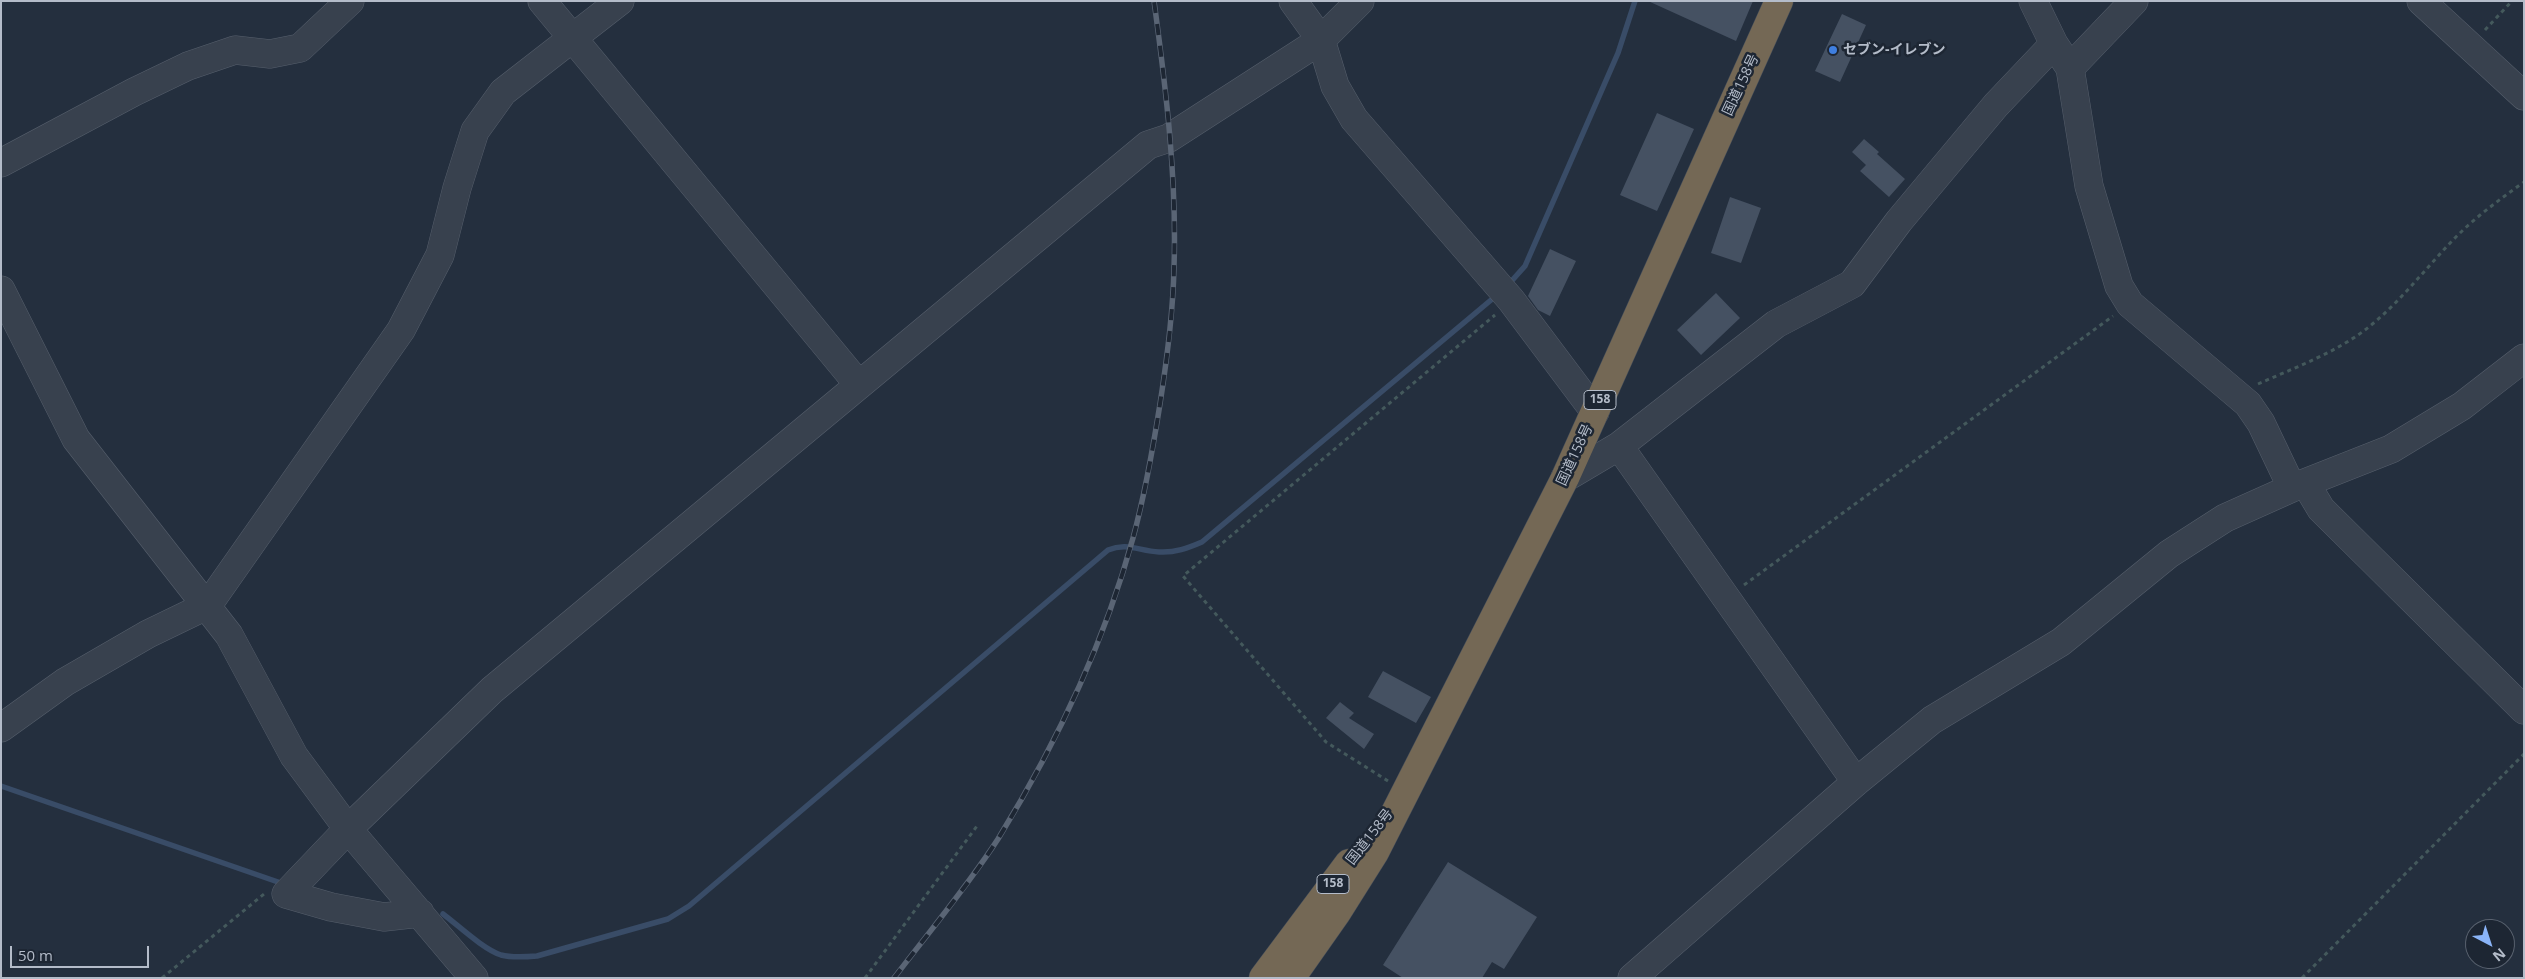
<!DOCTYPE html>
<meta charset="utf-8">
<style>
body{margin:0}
#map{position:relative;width:2525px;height:979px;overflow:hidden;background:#242f3e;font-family:"Open Sans",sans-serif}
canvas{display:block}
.frame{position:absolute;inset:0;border:2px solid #b4bcc9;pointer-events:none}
.north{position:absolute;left:2465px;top:919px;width:50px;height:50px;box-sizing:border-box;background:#1d2633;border:1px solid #59626f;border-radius:50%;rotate:140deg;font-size:14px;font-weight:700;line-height:20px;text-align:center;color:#b4bcc9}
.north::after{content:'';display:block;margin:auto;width:18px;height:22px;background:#8ab4f8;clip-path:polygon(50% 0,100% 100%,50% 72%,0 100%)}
.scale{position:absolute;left:10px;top:946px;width:139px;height:22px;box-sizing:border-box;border:2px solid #b4bcc9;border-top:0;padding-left:6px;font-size:15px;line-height:18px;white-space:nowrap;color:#b4bcc9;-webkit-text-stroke:4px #1d2633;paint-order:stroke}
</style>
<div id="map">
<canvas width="2525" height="979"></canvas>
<div class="frame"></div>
<div class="north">N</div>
<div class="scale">50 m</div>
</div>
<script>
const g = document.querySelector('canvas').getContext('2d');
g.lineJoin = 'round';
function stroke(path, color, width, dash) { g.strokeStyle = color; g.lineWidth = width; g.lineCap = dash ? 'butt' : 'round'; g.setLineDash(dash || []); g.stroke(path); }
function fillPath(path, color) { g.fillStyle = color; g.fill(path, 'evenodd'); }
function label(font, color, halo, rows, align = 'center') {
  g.font = font + ' "Open Sans","Noto Sans JP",sans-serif'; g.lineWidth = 5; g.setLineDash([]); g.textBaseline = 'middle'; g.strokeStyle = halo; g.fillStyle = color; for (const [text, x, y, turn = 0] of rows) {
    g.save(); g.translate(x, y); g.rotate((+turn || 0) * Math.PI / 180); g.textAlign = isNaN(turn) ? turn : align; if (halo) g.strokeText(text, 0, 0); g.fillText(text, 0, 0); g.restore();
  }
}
stroke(new Path2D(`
 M1508,285L1525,266L1618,53L1635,1
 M1,786L278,882
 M443,914C459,926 483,949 501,955C512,958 525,957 537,956L668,919L689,906L1108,550C1127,542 1139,551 1159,552C1175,553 1188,548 1202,542L1497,295`), '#394c67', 5.5);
fillPath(new Path2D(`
 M1648,1H1753L1736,41Z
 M1842,14L1866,25L1840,82L1815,71Z
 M1657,113L1694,129L1657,211L1620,195Z
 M1864,139L1879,152L1877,154L1905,179L1889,197L1860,171L1866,165L1852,152Z
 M1730,197L1761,208L1741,263L1711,253Z
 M1550,249L1576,261L1550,316L1538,310L1528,296Z
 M1716,293L1740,318L1701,355L1677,330Z
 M1383,671L1431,697L1416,723L1368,697Z
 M1340,702L1354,713L1349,718L1374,734L1364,749L1326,718Z
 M1448,862L1537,917L1504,969L1492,962L1482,978H1403L1383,965Z`), '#455162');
const minor = new Path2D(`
 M542,1L859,385
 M1293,1L1321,40L1335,86L1354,119L1511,300L1595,412
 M2033,1L2054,44L2070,68L2089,186L2119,286L2130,304L2248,404L2261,423L2292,488
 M2421,1L2524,96
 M2070,68L2134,1
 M1,163L134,92L188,66L235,50L270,54L300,48L350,1
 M1,290L76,439L229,635L294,756L348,829L474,978
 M1619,446L1856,782
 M1565,478L1619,446L1776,324L1852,284L1899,221L1996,105L2054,44
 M2306,484L2321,509L2524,710
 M1,728L65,682L148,634L208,605L401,330L440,255L457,188L475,131L503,92L620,1
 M420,913L384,917L331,907L286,894L348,829L492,690L1148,145L1169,138L1321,40L1360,1
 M1632,978L1856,782L1932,720L2061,642L2169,554L2225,518L2292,488L2391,449L2462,406L2524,358`);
const highway = new Path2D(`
 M1263,978L1349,863
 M1291,978L1336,914L1375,852L1565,478L1779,1`);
stroke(minor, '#565f6c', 29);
stroke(highway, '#434c59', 29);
stroke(new Path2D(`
 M2485,30L2512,1
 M2258,384C2296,367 2338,352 2370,326C2401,301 2425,269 2453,240C2474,218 2499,200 2524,182
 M1744,585L2113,316
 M1388,781L1326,742L1183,576L1495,315
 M162,978L264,894
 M865,978L977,826
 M2302,978L2524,754`), '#44595c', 3, [4, 4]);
stroke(minor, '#38414e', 28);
stroke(highway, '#746855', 28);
const rail = new Path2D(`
 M894,978C929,932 967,887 998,839C1055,746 1104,644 1133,538C1145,494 1153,448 1160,404C1167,359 1173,314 1174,268C1177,179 1166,89 1154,1`);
stroke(rail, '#5a6575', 5.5);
stroke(rail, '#1d2633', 4, [11]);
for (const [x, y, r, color] of [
 [1833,50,5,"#3f7fe0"]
]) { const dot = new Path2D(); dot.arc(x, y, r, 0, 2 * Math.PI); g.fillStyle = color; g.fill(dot); stroke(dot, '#1d2633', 2); }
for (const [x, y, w] of [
 [1600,400,32],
 [1333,884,32]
]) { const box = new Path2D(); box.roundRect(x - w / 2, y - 9.5, w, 19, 4); g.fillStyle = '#1d2633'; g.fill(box); stroke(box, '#b4bcc9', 1); }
label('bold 12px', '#b4bcc9', null, [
 ["158",1600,400],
 ["158",1333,884]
]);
label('bold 14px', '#b4bcc9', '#1d2633', [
 ["セブン-イレブン",1843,50]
], 'left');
label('14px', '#b4bcc9', '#1d2633', [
 ["国道158号",1741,85,-65],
 ["国道158号",1575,455,-65],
 ["国道158号",1370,837,-52]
]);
</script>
